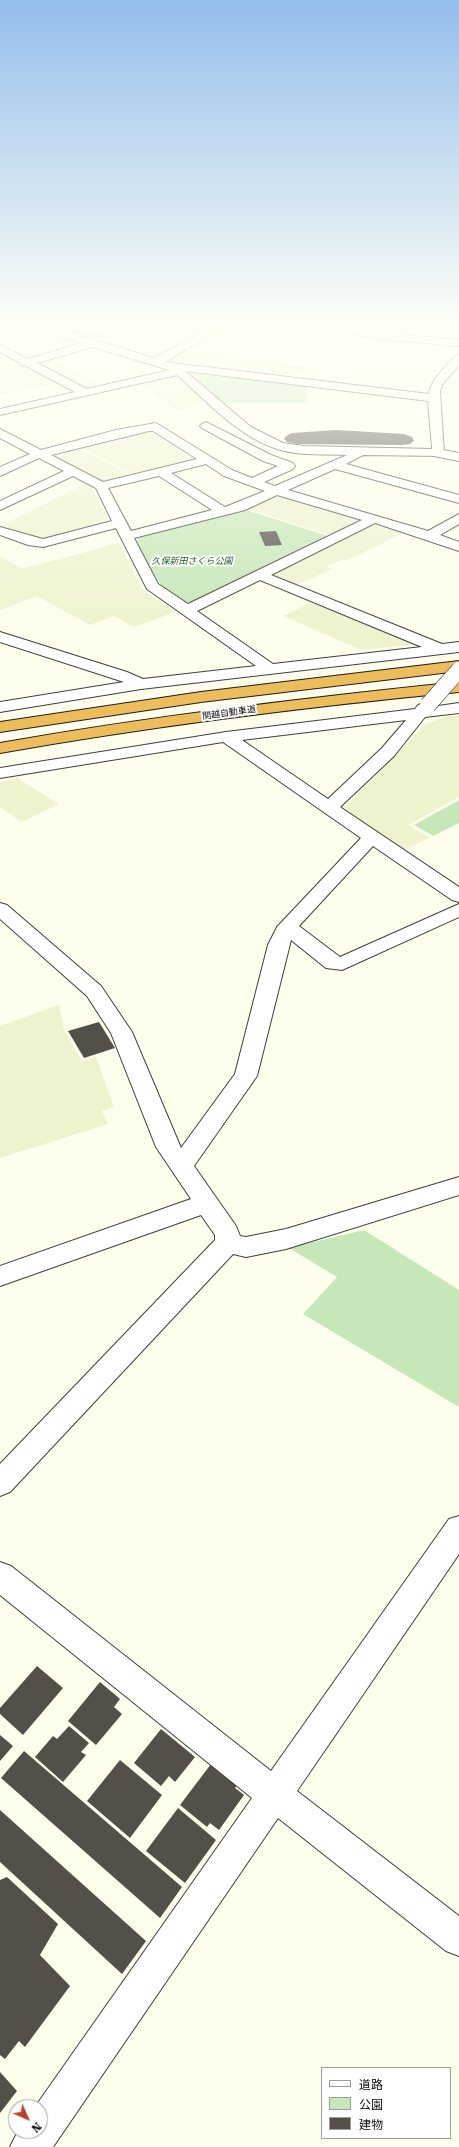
<!DOCTYPE html>
<meta charset="utf-8">
<style>
body{margin:0}
#map{position:relative;width:459px;height:2147px;overflow:hidden;background:#fefeec;font-family:"Roboto Serif","Noto Sans JP",serif}
canvas{display:block}
.legend{position:absolute;left:321px;top:2067px;width:130px;height:72px;box-sizing:border-box;background:#fff;border:1px solid #9e9e9e;margin:0;padding:5px 7px;list-style:none;font-size:12px;color:#0c0c0c}
.legend li{display:flex;align-items:center;gap:8px;height:20px}
.legend b{width:20px;border:1px solid #9e9e9e}
.north{position:absolute;left:8px;top:2099px;width:40px;height:40px;box-sizing:border-box;background:#fff;border:1px solid #9e9e9e;border-radius:50%;rotate:135deg;font-size:11px;font-weight:700;line-height:16px;text-align:center;color:#0c0c0c}
.north::after{content:'';display:block;margin:auto;width:14px;height:18px;background:#b5422b;clip-path:polygon(50% 0,100% 100%,50% 72%,0 100%)}
</style>
<div id="map">
<canvas width="459" height="2147"></canvas>
<ul class="legend">
<li><b style="height:5px;background:#fff"></b>道路</li>
<li><b style="height:11px;background:#c6e7b8"></b>公園</li>
<li><b style="height:11px;background:#545049"></b>建物</li>
</ul>
<div class="north">N</div>
</div>
<script>
const g = document.querySelector('canvas').getContext('2d');
g.lineJoin = 'round';
function fillPath(path, color) { g.fillStyle = color; g.fill(path, 'evenodd'); }
function stroke(path, color, width, dash) { g.strokeStyle = color; g.lineWidth = width; g.lineCap = dash ? 'butt' : 'round'; g.setLineDash(dash || []); g.stroke(path); }
function label(font, color, halo, rows, align = 'center') {
  g.font = font + ' "Roboto Serif","Noto Sans JP",serif'; g.lineWidth = 4; g.setLineDash([]); g.textBaseline = 'middle'; g.strokeStyle = halo; g.fillStyle = color; for (const [text, x, y, turn = 0] of rows) {
    g.save(); g.translate(x, y); g.rotate((+turn || 0) * Math.PI / 180); g.textAlign = isNaN(turn) ? turn : align; if (halo) g.strokeText(text, 0, 0); g.fillText(text, 0, 0); g.restore();
  }
}
fillPath(new Path2D(`
 M228,328H245L243,331L247,332L244,330L247,328H320L365,335L353,345L248,331L214,352L189,348L222,329Z
 M186,350L242,358L224,370L165,362Z
 M245,358L281,363L308,366L292,379L227,370Z
 M47,359L103,385L84,387L36,363Z
 M18,363L57,383L0,395V367Z
 M171,377H176L204,402L177,411L140,383Z
 M146,431L151,432L193,459L192,460L133,475L80,447Z
 M78,448L131,475L102,481L52,456L53,454Z
 M85,484L92,488L108,519L104,522L43,539H36L0,526Z
 M282,496L357,519L358,522L330,535L248,509L274,497Z
 M371,525H378L405,532L346,561L341,560L327,566L332,569L296,585L275,576L276,573Z
 M119,543L142,589L175,612L134,627L114,616L90,625L37,596L0,610V556L22,569Z
 M311,602L411,643V645L361,650L284,616Z
 M459,715V797L408,825L430,837L405,850L347,811L346,806L426,724L448,716Z
 M17,778L59,804L22,822L0,807V782Z
 M59,1005L64,1030L82,1062L96,1057L114,1107L102,1111L108,1124L0,1158V1026Z`), '#eef3ce');
fillPath(new Path2D(`
 M191,371L308,387L306,402L317,403H222L187,372Z
 M246,510L328,536L192,602C164,604 147,561 136,541L140,537Z
 M459,800V823L433,836L414,825Z
 M364,1230L459,1290V1407L303,1314L337,1277L289,1248Z`), '#c6e7b8');
fillPath(new Path2D(`
 M105,328L99,331L109,334L90,338L61,329Z
 M336,430L404,434L412,437L414,441L410,444L402,445L296,444L287,442L284,439L286,436L292,433Z
 M276,531L282,545L265,546L259,532Z
 M99,1022L115,1048L84,1058L68,1031Z
 M37,1666L63,1688L23,1735L0,1714V1708Z
 M100,1682L120,1699L114,1707L122,1714L96,1745L68,1721Z
 M69,1726L89,1743L81,1752L86,1755L63,1782L35,1757L53,1736L57,1739Z
 M161,1729L195,1757L175,1782L169,1776L161,1786L134,1763Z
 M0,1735L13,1746L0,1761Z
 M24,1751L182,1887L160,1918L1,1778Z
 M120,1760L162,1795L130,1838L87,1801Z
 M211,1764L237,1785L235,1788L244,1795L219,1830L210,1823L207,1827L180,1805Z
 M178,1808L216,1840L185,1883L146,1851Z
 M0,1810L146,1941L122,1974L0,1862Z
 M7,1877L58,1924L40,1955L70,1986L25,2047L19,2041L5,2059L0,2055V1880Z
 M0,2072L17,2091L0,2113Z`), '#545049');
const minor = new Path2D(`
 M8,328H25L0,337V331Z
 M37,328H54L154,358L209,328H222L165,362L429,394C430,380 446,367 455,356L459,355V365L442,385L440,392L444,453L442,456L363,455L346,464L459,495V503L335,469L288,490L428,531L459,514V524L440,535L459,542V551L375,523L271,575L442,644L459,642V652L141,689L0,712V702L124,682L0,642V632L127,672L143,679L256,666L147,589L116,528L43,547L28,545L0,535V527L43,539L112,521L96,488L73,476L0,510V501L64,471L39,458L0,476V467L30,454L0,438V429L41,450L116,430L156,423L232,470L252,478L278,466L263,461L202,428L200,426L202,424L206,422L271,455L293,463L295,466L293,469L264,482L275,486L347,455C324,454 299,456 277,449C237,436 207,401 177,375L0,415V409L75,392L26,366L21,365L20,363L0,352V345L28,359L81,343ZM93,347L169,370L87,389L37,363ZM185,371L428,401L432,449L304,446L283,443L251,427ZM149,431H153L197,459L103,482L51,455ZM206,464L224,476L265,491L225,507L171,473ZM159,476L212,510L131,531L108,488ZM277,495L362,520L188,604L158,584L134,538L245,510ZM260,580L422,647L273,664L197,611Z
 M331,328H356L381,333L459,340V346L381,339L336,331Z
 M424,703L431,707L459,703V713L425,717L394,756L340,807L459,887V902L452,900L373,846L299,926L340,957L459,904V917L342,970L326,968L291,940L257,1076L194,1166L236,1226L240,1236L246,1237L286,1229L459,1177V1195L286,1249L246,1257L233,1254L10,1492L0,1496V1464L215,1240V1235L201,1215L0,1286V1266L191,1199L156,1147L111,1033L87,996L0,919V903L7,905L101,986L132,1032L181,1148L235,1074L268,945L277,927L361,838L223,742L0,778V768L226,732L415,709L418,705ZM406,720L382,748L328,799L242,740Z
 M459,1516V1554L297,1791L459,1916V1956L446,1951L278,1818L53,2147H10L18,2131H40V2107H35L252,1798L0,1595V1562L11,1566L271,1771L449,1519Z`);
const tertiary = new Path2D(`
 M438,449L459,453V461L434,456L432,453L434,450Z`);
const motorway = new Path2D(`
 M459,661V671L201,702L0,732V722L201,692Z
 M459,682V692C305,707 152,726 0,753V743C152,716 305,698 459,682Z`);
stroke(minor, '#3f3f3f', 2);
stroke(tertiary, '#3f3f3f', 2);
stroke(motorway, '#1d1d1d', 2);
fillPath(minor, '#fff');
fillPath(tertiary, '#fff');
fillPath(motorway, '#eebd5b');
const minorBridge = new Path2D(`
 M428,705L459,670`);
stroke(minorBridge, '#3f3f3f', 17, []);
stroke(minorBridge, '#fff', 16);
const sky = g.createLinearGradient(0, 0, 0, 629);
sky.addColorStop(0, '#93beec');
sky.addColorStop(0.52, '#fffff6');
sky.addColorStop(1, '#fffff600');
g.fillStyle = sky;
g.fillRect(0, 0, 459, 629);
label('italic 9px', '#206020', '#fff', [
 ["久保新田さくら公園",192,561]
]);
label('9px', '#0c0c0c', '#fff', [
 ["関越自動車道",229,713,-8]
]);
</script>
